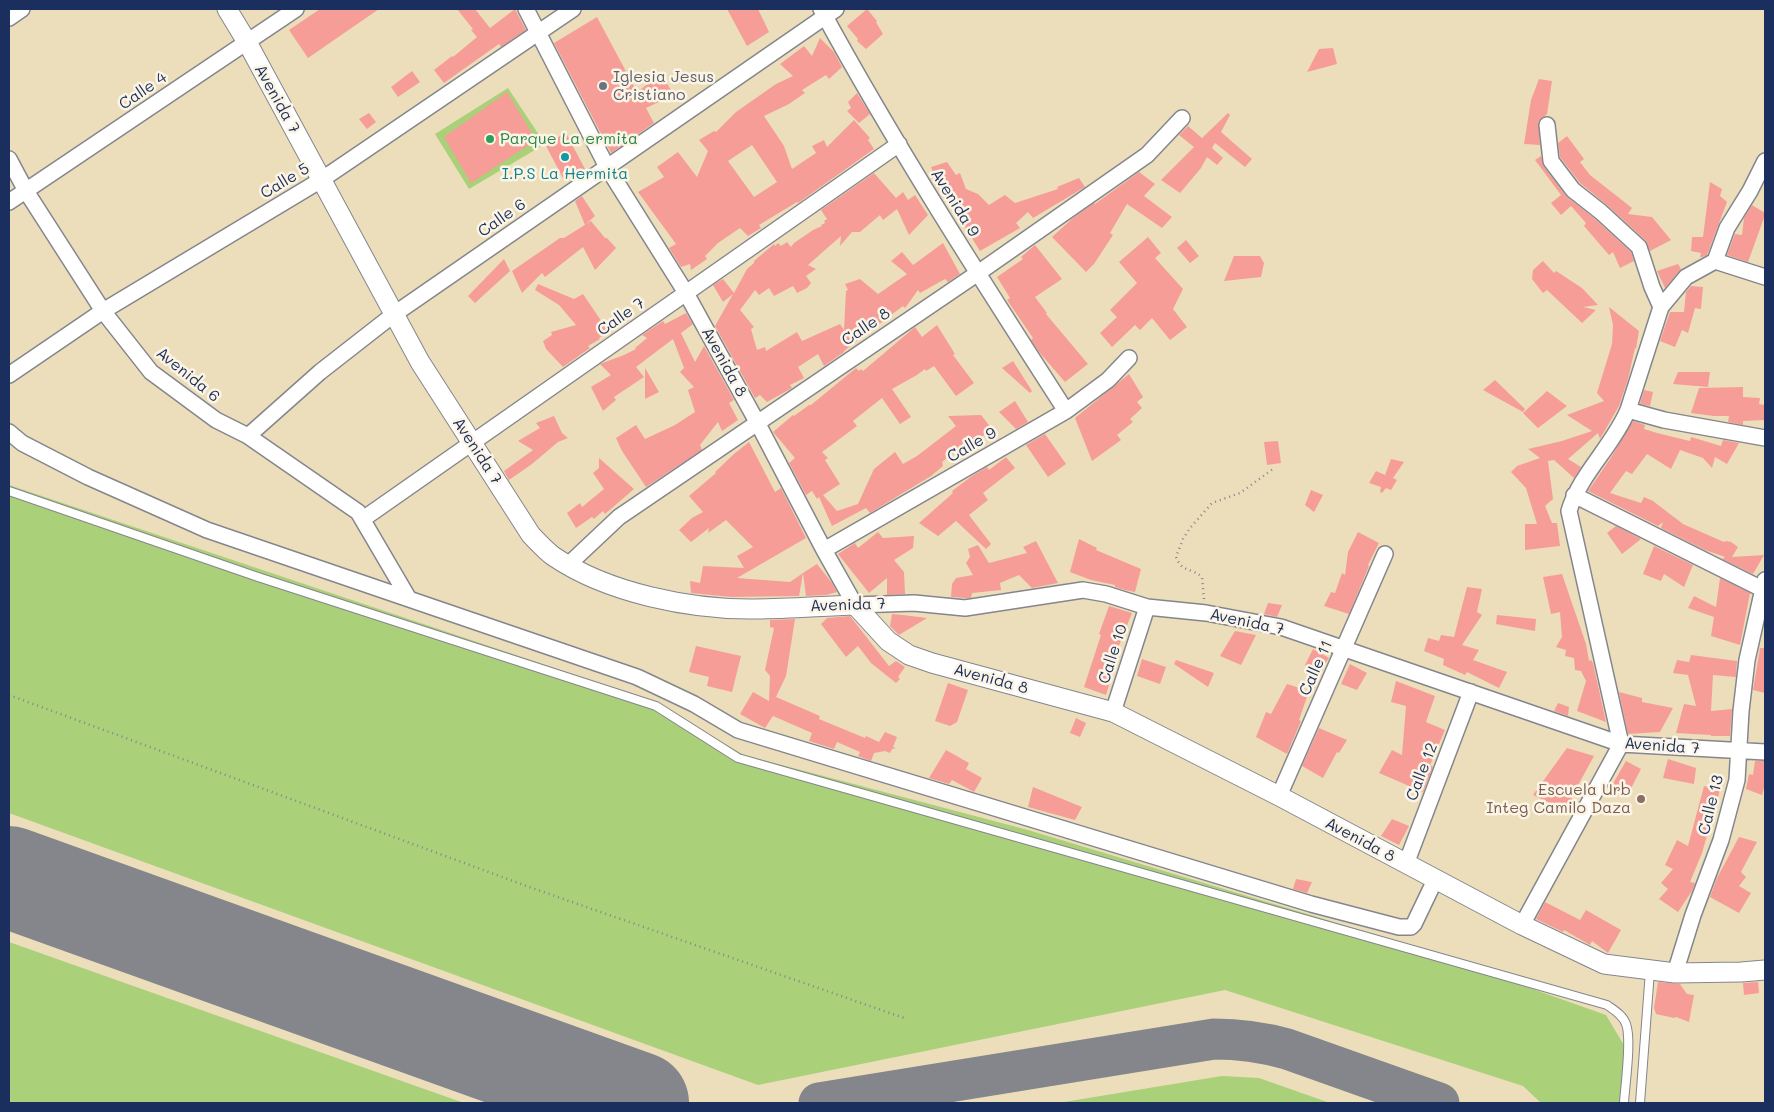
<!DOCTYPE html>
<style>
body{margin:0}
#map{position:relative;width:1774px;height:1112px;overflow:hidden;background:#ecdebb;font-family:Mali,sans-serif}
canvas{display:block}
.frame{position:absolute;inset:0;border:10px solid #1b2f5e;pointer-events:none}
</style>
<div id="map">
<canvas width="1774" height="1112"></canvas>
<div class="frame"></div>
</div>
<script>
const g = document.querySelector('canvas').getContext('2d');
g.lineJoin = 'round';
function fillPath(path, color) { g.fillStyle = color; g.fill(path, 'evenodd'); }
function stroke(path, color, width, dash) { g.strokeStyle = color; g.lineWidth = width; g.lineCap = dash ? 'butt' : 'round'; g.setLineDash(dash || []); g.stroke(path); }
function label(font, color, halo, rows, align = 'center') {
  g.font = font + ' Mali,sans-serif'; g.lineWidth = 5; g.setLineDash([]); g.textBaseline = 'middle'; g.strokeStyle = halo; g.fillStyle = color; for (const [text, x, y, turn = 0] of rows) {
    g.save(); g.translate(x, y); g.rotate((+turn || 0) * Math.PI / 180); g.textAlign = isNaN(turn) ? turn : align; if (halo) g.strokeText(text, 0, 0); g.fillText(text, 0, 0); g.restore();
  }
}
fillPath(new Path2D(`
 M508,88L545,144L469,189L435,134Z
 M9,485L650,700L744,755L1028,830L1397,941L1606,1015L1628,1052L1626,1103H1541L1523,1086L1225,990L758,1085L9,813Z
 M9,942L464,1103H9Z
 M1222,1076L1259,1078L1330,1103H1058Z`), '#aad079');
stroke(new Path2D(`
 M819,1103L1214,1039C1240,1039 1262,1042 1287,1049L1439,1103`), '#84868c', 41);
stroke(new Path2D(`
 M9,877L638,1103`), '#84868c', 102);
fillPath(new Path2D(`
 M320,9H379L308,58L289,30Z
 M457,9H475L490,28L515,9L526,30L501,47L499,44L444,83L434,70L452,56L453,57L477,37L471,30L473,29Z
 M727,9H758L769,32L747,46Z
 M867,9L877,21L876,22L883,34L866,49L857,41L858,39L847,26Z
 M597,17L637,92L661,74L674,95L646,108L654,123L611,153L554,43Z
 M820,38L834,52L842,67L829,79L826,75L802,90L805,93L789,104L764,116L784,146L792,169L816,153L812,146L824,140L827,147L854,120L870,138L868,140L874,149L798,203L797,202L759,225L761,228L748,236L740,228L718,243L705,256L707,259L691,270L690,264L681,267L669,248L676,244L638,192L664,177L657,167L678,152L697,177L708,151L699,140L714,131L716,132L736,112L776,84L793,76L780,64L804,46L812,56ZM752,145L777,182L754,197L728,161Z
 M1333,48L1337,64L1307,72L1319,49Z
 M412,71L420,82L398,97L391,87Z
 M1539,79L1552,81L1547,114L1538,122L1540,145L1524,144L1531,100Z
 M507,92L536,140L471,183L444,137Z
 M857,93L870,114L859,123L847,111L851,108L848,102Z
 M369,113L376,122L367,129L359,119Z
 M1228,113L1230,115L1221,132L1252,159L1245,167L1215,143L1212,148L1223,158L1217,165L1207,157L1201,168L1180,193L1161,180L1194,147L1179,135L1188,126L1202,138Z
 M566,133L585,169L564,180L545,144Z
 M1567,136L1584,159L1580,162L1590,175L1632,208L1628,214L1652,217L1671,240L1650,251L1645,240L1607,205L1580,183L1560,157L1558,143Z
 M1541,156L1544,167L1566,196L1595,219L1631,252L1634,261L1620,268L1613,252L1609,255L1584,226L1586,223L1571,206L1561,215L1551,203L1561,195L1535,160Z
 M947,162L956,175L960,173L966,189L978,194L989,205L1005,195L1015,203L1058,189L1057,187L1079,178L1085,187L1033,218L1028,212L1016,223L1020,228L980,251L948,200L952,198L935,177L931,167Z
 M1139,172L1155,184L1144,196L1172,217L1162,228L1127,204L1110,233L1113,235L1094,264L1086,272L1052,237L1073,218L1094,203L1095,204Z
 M874,173L896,198L903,192L908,200L915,195L928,215L909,235L897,209L883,220L880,215L860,232H852L840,246L841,236L808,265L816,269L806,276L811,283L807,288L797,293L793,286L774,296L769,288L759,295L755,290L740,310L754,327L751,329L757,350L765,347L766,351L797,332L802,341L840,324L844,330L846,291L848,290L845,284L860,279L878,294L907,274L891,261L902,252L913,265L943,243L960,274L948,282L945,279L920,293L918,290L905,308L903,306L858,340L844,351V352L824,366L818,354L798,367L804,378L790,385L792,388L767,402L760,395L755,398L715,326L733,294L723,302L713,285L723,279L734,293L747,269L754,263V261L774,244L775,246L778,243L781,246L787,242L791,247L794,243L813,230L822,226L821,225L825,223L824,221L827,219L821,210Z
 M1710,182L1722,189L1720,196L1727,202L1707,255L1702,257H1700L1701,253L1691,251L1692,237H1703Z
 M582,196L595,216L585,225L575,201Z
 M1752,205L1765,213V215L1748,262L1727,255L1735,234L1742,235L1744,218Z
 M591,221L605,238H607L616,248L595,270L583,247L545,277L542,273L522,293L512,271L560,238H564Z
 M1148,237L1161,253L1155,258L1183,289L1173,309L1187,327L1170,340L1152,318L1140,330L1135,325L1112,347L1100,333L1117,317L1110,310L1137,283L1119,262Z
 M1186,240L1199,256L1190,263L1177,248Z
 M1035,245L1062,279L1035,297L1047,313L1046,314L1088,364L1065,382L1039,352L1031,340L1033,338L1007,300L1010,298L997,277L1023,259L1021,257Z
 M1234,256H1260L1264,263L1261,277L1224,281Z
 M504,259L510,271L475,303L468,296Z
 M1543,261L1554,273L1556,271L1582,288L1598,305L1583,307L1596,310L1582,323L1547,290L1543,293L1532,279L1533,270Z
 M1678,264L1681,269L1665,288L1657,271Z
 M538,284L574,299L583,294L608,331L599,338L600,339L588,346L590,348L563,367L546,349L543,341L552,335L551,332L576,325L559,305L535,290Z
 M1691,286L1703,287L1701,309L1695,308L1688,333L1682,330L1675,347L1660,341L1670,312H1684L1686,292Z
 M1609,307L1639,331L1636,349L1635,348L1628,379L1619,406L1600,439L1598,433L1568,459L1581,467L1574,478L1554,460L1548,461L1553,499L1545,506L1552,523H1557L1560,546L1525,550V524H1537L1526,488L1511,472L1517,466L1540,458L1528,449L1562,441L1592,431L1567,415L1604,401L1597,393L1612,344L1613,325Z
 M686,313L693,324L681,333L695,362L704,346L734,400L729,403L738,420L722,431L718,422L700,445L702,450L646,487L622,451L616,438L636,425L645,439L675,425L695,412L688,390L694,387L680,372L684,368L673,339L636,367L644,377L614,397L616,400L603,411L591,387L611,375L600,364L624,355L636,349L635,348L647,338L642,335L663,321L665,324Z
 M937,325L955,354L953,355L974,383L956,396L934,366L926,371L925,369L917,375L892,389L911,417L900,424L882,398L853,421L857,426L822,452L828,458L825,460L840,484L823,495L837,511L858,504L874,469L895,452L903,464L917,456L956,426L948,416L981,415L992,429L962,452L958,449L942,462L943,466L931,476L870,513L866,508L832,526L819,497L817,499L812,491L806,495L789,463L795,458L773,432L793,415L794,416L809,405H811L856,368L859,371L861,369L863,371L915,327L922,337Z
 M1013,361L1032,391L1030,393L1002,368Z
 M645,368L659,392L645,399Z
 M1678,372H1710L1708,387L1673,384Z
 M1129,374L1143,397L1137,402L1142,408L1130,419L1133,422L1117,435L1121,440L1092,461L1075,418Z
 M1495,380L1525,409L1523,412L1483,390Z
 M1743,387V397L1760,398L1759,404L1765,405V420L1743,421V425L1728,422L1729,416H1714L1691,413L1699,388Z
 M1644,390L1653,392L1650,406L1640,404Z
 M1547,391L1567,406L1538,428L1523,413Z
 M1015,401L1028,422L1016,429L999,412Z
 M554,416L562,433L568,438L558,442L532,464L509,480L504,471L533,450L518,441L540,428L536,423Z
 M1633,421L1645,425L1644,429L1657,433L1690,441L1691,437L1721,446L1723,440L1739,443L1727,464L1715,457L1712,468L1703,458L1680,450L1671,469L1647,454L1632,474L1626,471L1610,493L1641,503L1644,497L1653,501L1683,524L1724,542L1726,541L1731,542L1738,547L1732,557L1764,555L1753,574L1722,559L1725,557L1705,550L1661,528L1663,522L1658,526L1588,491L1610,459Z
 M1045,434L1066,464L1048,477L1026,445Z
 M1278,441L1281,463L1267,465L1264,442Z
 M749,442L775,492L781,488L806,538L737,578L790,582L803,573L799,596L731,597L691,593L690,581L700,583L703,566L744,568L737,556L753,547L726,520L708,533L709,528L691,542L679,530L692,518L703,512L689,496L716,473L715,472L734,454Z
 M1006,457L1015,468L983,493L988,500L969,515L991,544L986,549L956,521L938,536L919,523L953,493L952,491L972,476L987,467L989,470Z
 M599,458L634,489L605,514L603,511L594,519L592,517L576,528L567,513L580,503L582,507L604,489L593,473L599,468Z
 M1391,459L1404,462L1393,478L1397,480L1391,490L1386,488L1382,493L1380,492L1381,487L1369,483L1376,471L1385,475Z
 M1311,490L1323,495L1314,512L1305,505Z
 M1616,526L1641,539L1622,554L1607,533Z
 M878,532L883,538L914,536L913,548L894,560L904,572L905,594L887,595V578L869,593L838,554L855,543L858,548Z
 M1358,532L1379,543L1368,565L1369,566L1349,614L1324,606L1331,592L1335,593L1342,573L1345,575L1348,552Z
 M1079,539L1097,548L1096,550L1141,569L1135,592L1125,590L1115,587V585L1091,580L1070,572Z
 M1036,541L1058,583L1032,588L1019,575L1000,583L1001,590L972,593L971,598H966L951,597L952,584L956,578L973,575L966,563L970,557L968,549L978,545L989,563L1027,553L1023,547Z
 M1654,546L1693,565L1684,587L1664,574L1661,581L1643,574Z
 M817,564L832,583L837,592L826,595L806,596L803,573Z
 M1562,574L1586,644L1589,661L1591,660L1593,663L1606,722L1577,711L1586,681L1581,671L1575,670L1574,658L1565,656L1566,650L1556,647L1562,637L1560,612L1551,614L1543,577Z
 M1720,578L1750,593L1740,645L1711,636L1714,617L1688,608L1694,596L1716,607Z
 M1467,587L1482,589L1477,612L1482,615L1462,645L1479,650L1473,660L1507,672L1499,688L1467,672L1465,675L1443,665L1444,659L1424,651L1428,638L1439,641L1441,635L1454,637Z
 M1268,603L1282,605L1277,617L1264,614Z
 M1109,606L1132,613L1118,648L1120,649L1106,695L1084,687L1101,635L1099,634Z
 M892,614L903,615L927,618L899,635L890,626Z
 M1497,615L1536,619L1535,631L1496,624Z
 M850,616L889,666L896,661L905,667L898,677L900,679L896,683L871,663L858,646L846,657L821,624L827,618Z
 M795,619L786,676L776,697L820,716L819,719L865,738L866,736L879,742L885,732L897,737L893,747L896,748L892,749L890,753L885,751L874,753L871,761L858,756L860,752L837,742L834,749L809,741L812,733L773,716L765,728L740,714L753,692L769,701L770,676L765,670L774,628L770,627V620Z
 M1235,631L1256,635L1241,665L1220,656Z
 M696,646L741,656L732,692L707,686L709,677L689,672Z
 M1760,648H1765V693L1753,690Z
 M1313,649L1329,658L1317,675L1305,665Z
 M1691,655L1737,661L1736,677L1713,675L1711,711L1732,709L1730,736H1711V735L1676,733L1684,704L1696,706L1688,675L1673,673L1677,660L1689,662Z
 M1142,659L1166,667L1160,684L1137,676Z
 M1176,660L1214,673L1208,687L1174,664Z
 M1350,664L1367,673L1357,690L1341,684Z
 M1396,681L1435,696L1426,722L1445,730L1430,765L1433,767L1423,792L1379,773L1392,750L1402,755L1406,706L1391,702Z
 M948,683L968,690L957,722L950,726L935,721Z
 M1287,684L1309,691L1299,720L1301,721L1287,754L1256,737L1266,712L1271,714Z
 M1619,692L1642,698V702L1673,708L1660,732L1628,734Z
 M1558,703L1569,707L1568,716L1554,711Z
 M1076,718L1086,723L1080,737L1070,733Z
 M1319,728L1347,740L1339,753L1337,752L1323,778L1302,766Z
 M1567,748L1594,756L1571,798L1578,803L1571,813L1533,795Z
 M946,750L969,763L966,769L982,778L974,792L952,780L949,784L929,778Z
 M1668,759L1696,768L1694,784L1663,778Z
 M1626,761L1641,769L1626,798L1611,787Z
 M1755,761H1765V784L1762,795L1746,789L1749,774L1753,775Z
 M1704,786L1720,790L1702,853L1690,882L1695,883L1692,891L1678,912L1659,899L1668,889L1661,883L1673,869L1665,865L1677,840L1688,846Z
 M1033,787L1082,807L1075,820L1028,807Z
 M1392,819L1409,826L1399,845L1381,836Z
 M1739,837L1757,842L1741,872L1746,877L1739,886L1751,893L1739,913L1710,897L1717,878Z
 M1296,879L1312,882L1307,893L1293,889Z
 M1545,902L1580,920L1586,910L1621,930L1608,953L1592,941L1590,945L1564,930L1563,932L1536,919Z
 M1658,982L1680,984L1687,994L1694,995L1689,1022L1676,1017L1674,1018L1656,1014L1654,1008Z
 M1758,982L1759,993L1744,995L1743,983Z`), '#f69d98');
const service = new Path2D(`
 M9,491L258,577L656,706L738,758L1607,1005C1614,1010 1623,1015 1626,1024C1632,1039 1625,1085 1624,1103
 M1640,1103L1650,971`);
const minor = new Path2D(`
 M526,9L607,167L686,293L757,422L824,550L855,605L914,603L965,608L1083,590L1106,594L1147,607L1206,613L1281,627L1621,744L1765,752
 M821,9C896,147 981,279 1066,411
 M9,18L22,9
 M1547,125L1551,161L1573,190L1601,212L1639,247L1652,287L1661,307
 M9,159L26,191L103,311L151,372L216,420L248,436L358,512L409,599
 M9,202L296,9
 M1715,261L1765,277
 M9,375L103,311L321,180L573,9
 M1628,410L1664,420L1765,438
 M9,432L22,443L88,477L207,530L637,677L694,704L738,730L1311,904L1399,927H1411L1414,924L1436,878
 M248,436L320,372L393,315L836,9
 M1574,495L1762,589H1765
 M363,519L899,144
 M824,550L1066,411L1108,380L1129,358
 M568,565L619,517L978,273L1147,155L1182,118
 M1113,712L1147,607
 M1279,796L1385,554
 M1406,864L1471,692
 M1522,925L1621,744L1569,511C1580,474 1613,446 1628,410L1661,307L1686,277L1715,261L1727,228L1750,191L1765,161
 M1675,973L1693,915L1721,840L1737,780L1741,711L1747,660L1765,580`);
const tertiary = new Path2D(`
 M227,9L247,42L420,362L531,535C538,542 545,550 553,556C607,593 691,610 756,609C789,609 822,606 855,605L888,641L909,655L932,663L1113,712L1279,796L1522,925L1604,964L1675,973L1741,972L1765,970`);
stroke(service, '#84868c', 10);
stroke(minor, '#84868c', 18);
stroke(tertiary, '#84868c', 21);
stroke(new Path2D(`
 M1204,599L1202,577C1191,567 1182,573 1176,557L1183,539L1190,528L1212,503L1240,493L1273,469
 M9,695L532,888L907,1019`), '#84868c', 2.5, [1, 4]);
stroke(service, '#fff', 8);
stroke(minor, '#fff', 15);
stroke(tertiary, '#fff', 19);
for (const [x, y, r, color] of [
 [603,86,5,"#6b7280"],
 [490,139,5,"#2e9e5b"],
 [565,157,5,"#0f9aa8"],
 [1641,799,5,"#8d6e63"]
]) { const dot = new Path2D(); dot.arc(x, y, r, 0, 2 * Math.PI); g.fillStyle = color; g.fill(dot); stroke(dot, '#fcf5e5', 2); }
label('16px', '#5b616d', '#fcf5e5', [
 ["Iglesia Jesus",613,77],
 ["Cristiano",613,95]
], 'left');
label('16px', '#1b2f5e', '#fcf5e5', [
 ["Calle 4",143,91,-34],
 ["Avenida 7",277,99,61],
 ["Calle 5",285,181,-31],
 ["Avenida 9",955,203,58],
 ["Calle 6",502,218,-35],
 ["Calle 7",621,317,-35],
 ["Calle 8",866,327,-34],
 ["Avenida 8",724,362,61],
 ["Avenida 6",188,375,39],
 ["Calle 9",972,445,-30],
 ["Avenida 7",477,451,57],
 ["Avenida 7",848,605,-2],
 ["Avenida 7",1247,622,12],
 ["Calle 10",1113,654,-72],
 ["Calle 11",1316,668,-66],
 ["Avenida 8",991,679,15],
 ["Avenida 7",1662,746,4],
 ["Calle 12",1422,772,-69],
 ["Calle 13",1711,805,-76],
 ["Avenida 8",1360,840,28]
]);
label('16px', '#27864d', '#fcf5e5', [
 ["Parque La ermita",500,139]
], 'left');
label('16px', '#0d838f', '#fcf5e5', [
 ["I.P.S La Hermita",565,174]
]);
label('16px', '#785e54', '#fcf5e5', [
 ["Escuela Urb",1631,790],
 ["Integ Camilo Daza",1631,808]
], 'right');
</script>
